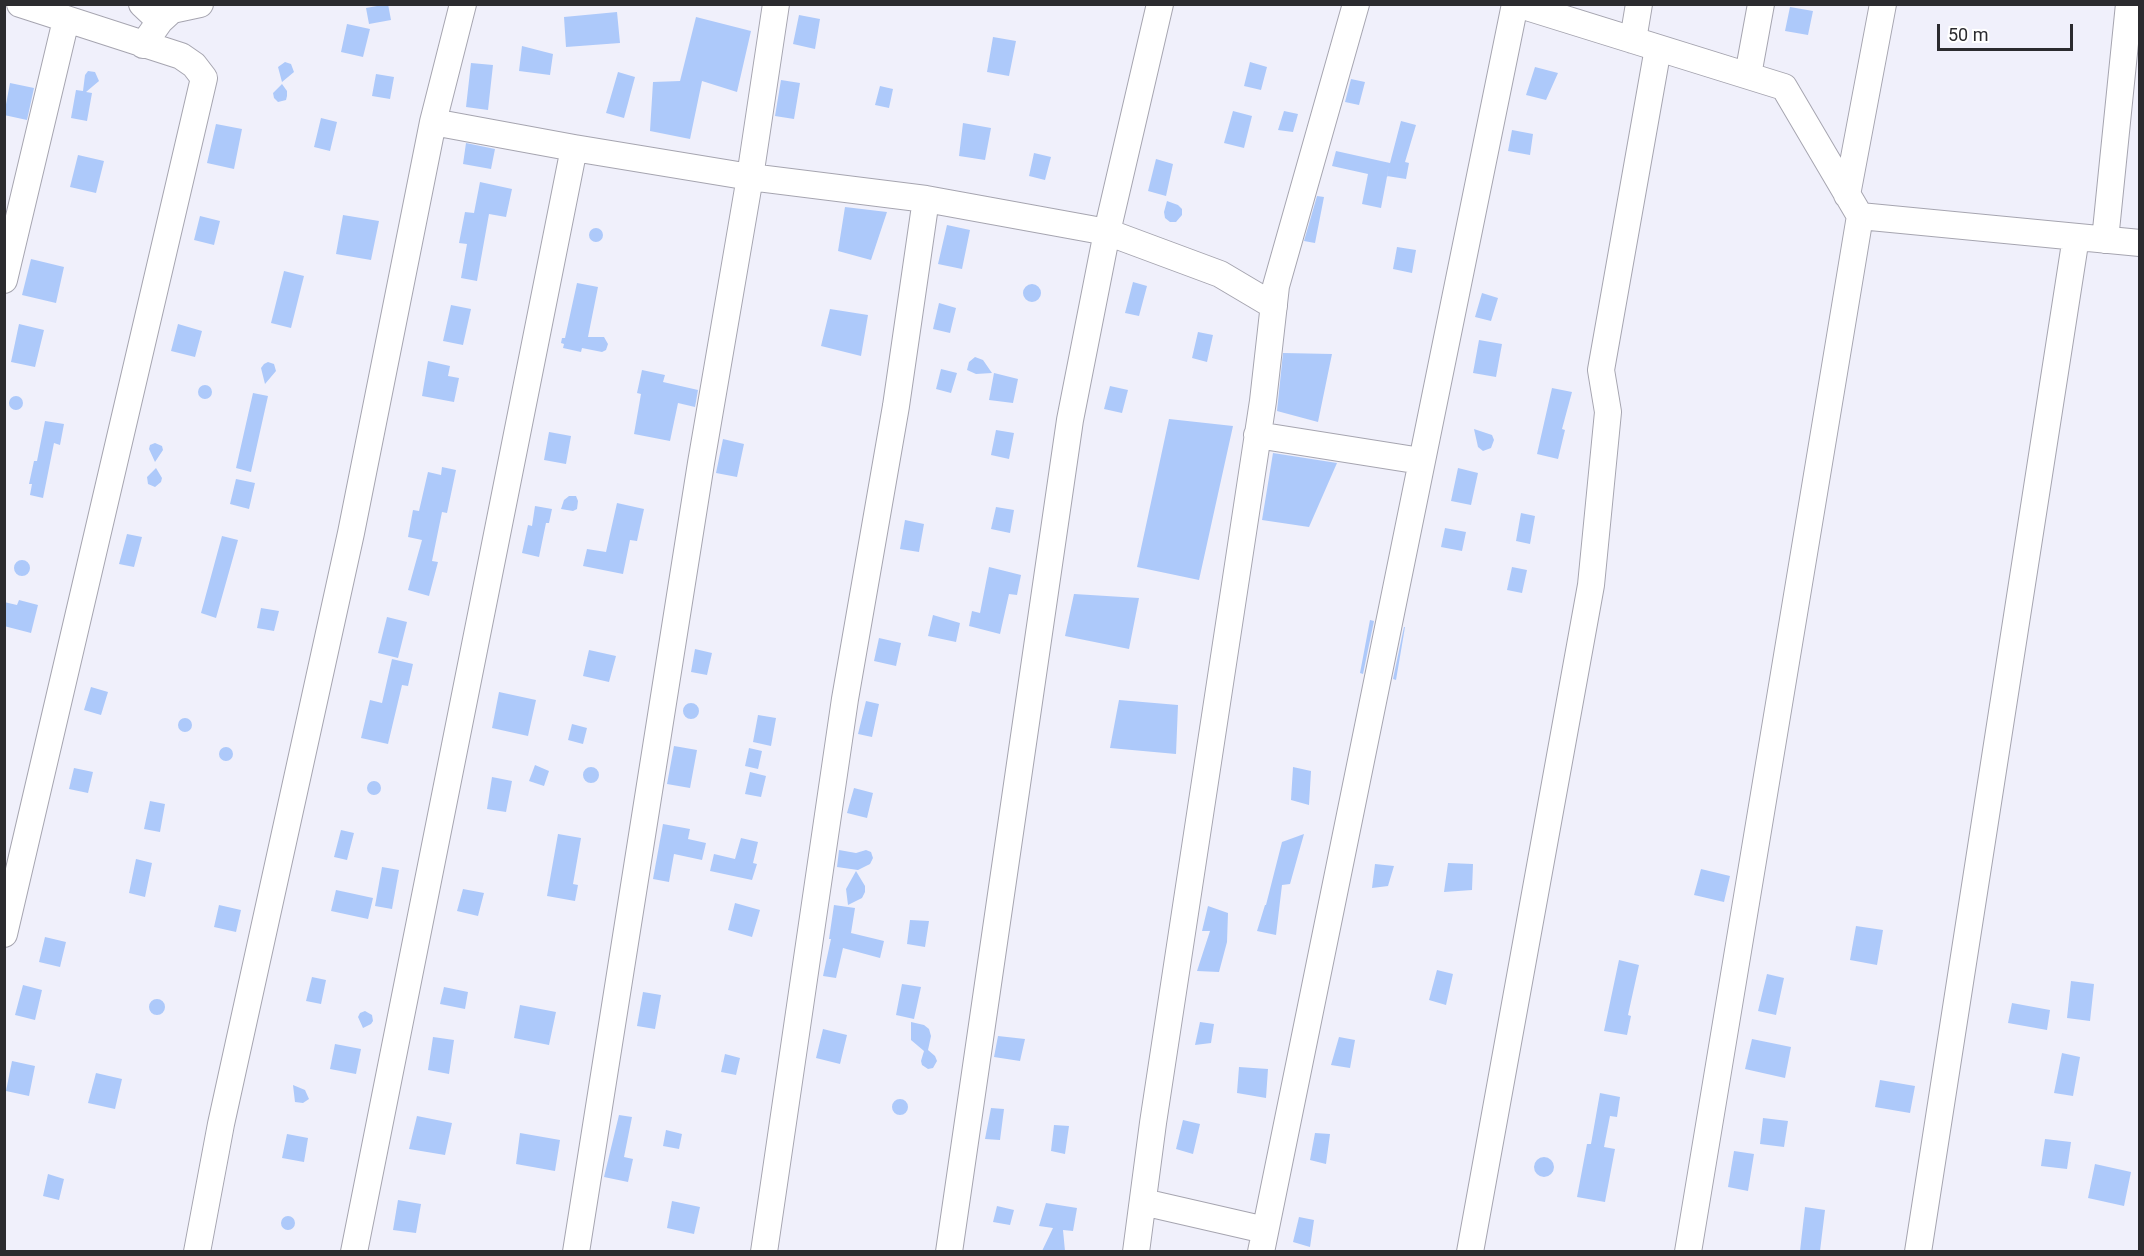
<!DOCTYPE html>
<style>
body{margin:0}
#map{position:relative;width:2144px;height:1256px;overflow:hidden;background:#f0f0fb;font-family:Roboto,sans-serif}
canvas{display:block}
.frame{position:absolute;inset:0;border:6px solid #2b2b2f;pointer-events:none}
.scale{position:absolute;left:1937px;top:24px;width:136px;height:27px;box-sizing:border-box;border:3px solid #2b2b2f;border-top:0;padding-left:8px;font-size:18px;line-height:21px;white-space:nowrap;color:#2b2b2f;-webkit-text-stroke:4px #fff;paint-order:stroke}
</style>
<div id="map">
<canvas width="2144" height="1256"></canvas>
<div class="frame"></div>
<div class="scale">50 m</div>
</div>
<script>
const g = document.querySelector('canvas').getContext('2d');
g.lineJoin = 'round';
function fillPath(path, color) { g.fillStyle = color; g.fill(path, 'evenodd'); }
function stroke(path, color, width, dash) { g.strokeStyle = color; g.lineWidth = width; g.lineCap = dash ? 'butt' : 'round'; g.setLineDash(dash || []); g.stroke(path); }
fillPath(new Path2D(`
 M388,4L391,20L369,24L366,8Z
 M1790,7L1813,11L1808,35L1785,31Z
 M617,12L620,43L566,47L564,17Z
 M799,15L820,19L815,49L793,44Z
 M696,17L751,31L737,92L702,81L690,139L650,131L653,82L680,81Z
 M347,24L370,29L363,57L341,52Z
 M993,37L1016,41L1009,76L987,72Z
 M522,46L553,54L550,75L519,71Z
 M285,62L291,64L294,72L282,82L278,67Z
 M1250,62L1267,67L1261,90L1244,86Z
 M471,63L493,65L488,110L466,107Z
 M1535,67L1558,73L1546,100L1526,95Z
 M88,71L95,72L99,81L86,92L92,93L87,121L71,118L76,90L83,91L85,75Z
 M618,72L635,77L624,118L606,113Z
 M376,74L394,77L390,99L372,96Z
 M1351,79L1365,82L1359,105L1345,102Z
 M781,80L800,83L794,119L775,116Z
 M10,83L34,88L27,120L4,115Z
 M282,84L287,91V96L286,100L278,102L274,98L273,93Z
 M880,86L893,89L889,108L875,105Z
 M1233,111L1252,116L1244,148L1224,143Z
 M1284,111L1298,114L1293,132L1278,130Z
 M321,118L337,122L330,151L314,147Z
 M1401,121L1416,125L1405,162L1409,163L1406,179L1387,176L1389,166L1381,208L1362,204L1368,174L1332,166L1336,151L1390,163Z
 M963,123L991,128L985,160L959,156Z
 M216,124L242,129L234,169L207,163Z
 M1512,130L1533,134L1530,155L1508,151Z
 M466,143L495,149L491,169L463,164Z
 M1034,153L1051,157L1045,180L1029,176Z
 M78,155L104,161L96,193L70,187Z
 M1156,159L1173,164L1166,196L1148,191Z
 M480,182L512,189L506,217L489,214L477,281L461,278L467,244L459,243L465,212L474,213Z
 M1317,196L1324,197L1315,243L1304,241Z
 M1167,201L1178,205L1182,209V215L1176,222H1170L1165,218L1164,212Z
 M845,207L887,212L871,260L838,251Z
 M343,215L379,221L371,260L336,254Z
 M200,216L220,221L214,245L194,240Z
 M947,225L970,230L962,269L938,264Z
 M589 235a7 7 0 1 1 14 0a7 7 0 1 1-14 0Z
 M1397,247L1416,250L1412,273L1393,269Z
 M31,259L64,267L56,303L22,295Z
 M284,271L304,276L291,328L271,323Z
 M1133,282L1147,286L1139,316L1125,313Z
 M577,283L598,287L588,337H604L608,344L606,350L602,352L582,348L581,352L563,348L564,344L561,343L562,338H565Z
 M1023 293a9 9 0 1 1 18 0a9 9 0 1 1-18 0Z
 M1482,293L1498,298L1491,321L1475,317Z
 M939,303L956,308L950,333L933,329Z
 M451,305L471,309L463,345L443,341Z
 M830,309L868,315L861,356L821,346Z
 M19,324L44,330L35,367L11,362Z
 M178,324L202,331L195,357L171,351Z
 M1198,332L1213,335L1207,362L1192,358Z
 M1479,340L1502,344L1496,377L1473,373Z
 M1283,353L1332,354L1318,422L1277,411Z
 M975,357L983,360L992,373L976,374L967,370L969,362Z
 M428,361L450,366L448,376L459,378L454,402L422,396Z
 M268,362L274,364L276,371L265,384L261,368L264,364Z
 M941,369L957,373L951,393L936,389Z
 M642,370L665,375L663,382L698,390L695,407L678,403L670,441L634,434L641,394L637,393Z
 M994,373L1018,379L1013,403L989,400Z
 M198 392a7 7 0 1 1 14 0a7 7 0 1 1-14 0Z
 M1110,386L1128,390L1122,413L1104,409Z
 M1552,388L1572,392L1562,429L1565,430L1558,459L1537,454Z
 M253,393L268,396L251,472L236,468Z
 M9 403a7 7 0 1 1 14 0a7 7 0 1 1-14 0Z
 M1169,419L1233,426L1199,580L1137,567Z
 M45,421L64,424L60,445L54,443L43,498L30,495L32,484H29L34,461H37Z
 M1474,429L1492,435L1494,440L1491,448L1483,451L1478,447Z
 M996,430L1014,433L1009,459L991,455Z
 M549,432L571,436L566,464L544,460Z
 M723,439L744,444L737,477L716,473Z
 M155,443L162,446L163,450L155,462L149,449L150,445Z
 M1273,453L1337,463L1309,527L1262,520Z
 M442,467L456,470L447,513L442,512L432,561L438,562L429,596L408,590L422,540L408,537L413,510L419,511L428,472L441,475Z
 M156,468L162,478L161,482L155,487L148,484L147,477Z
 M1458,468L1478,473L1471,505L1451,501Z
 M236,479L255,483L249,509L230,504Z
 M569,496H576L578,501L577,509L573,511L561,509L564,500Z
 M617,503L644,509L637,541L630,540L623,574L583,566L587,549L606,552Z
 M535,506L552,509L549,523H546L539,557L522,553L528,525L532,526Z
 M996,507L1014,510L1010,533L991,529Z
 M1521,513L1535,516L1530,544L1516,541Z
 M905,520L924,524L919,552L900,549Z
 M1445,528L1466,532L1462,551L1441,547Z
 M127,534L142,537L134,567L119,564Z
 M222,536L238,540L216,618L201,613Z
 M14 568a8 8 0 1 1 16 0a8 8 0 1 1-16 0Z
 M989,567L1021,575L1017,595L1009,594L1000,634L969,626L972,611L980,613Z
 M1512,567L1527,570L1522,593L1507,590Z
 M1074,594L1139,598L1129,649L1065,636Z
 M19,600L38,605L31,633L4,626V602L17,605Z
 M261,608L279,611L274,631L257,628Z
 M933,615L960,623L956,642L928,636Z
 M387,617L407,622L398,658L378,653Z
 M1370,620L1374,621L1363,674L1360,673Z
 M1404,627H1405L1396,680L1393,679Z
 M879,638L901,643L896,666L874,661Z
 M695,649L712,653L707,675L691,672Z
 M589,650L616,656L609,682L583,676Z
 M392,659L413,664L408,686L402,685L388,744L361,738L370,700L382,703Z
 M91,687L108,692L101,715L84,710Z
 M499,692L536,700L528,736L492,728Z
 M1119,700L1178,705L1176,754L1110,748Z
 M866,701L879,704L872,737L858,734Z
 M683 711a8 8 0 1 1 16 0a8 8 0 1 1-16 0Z
 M758,715L776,718L771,746L753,742Z
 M178 725a7 7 0 1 1 14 0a7 7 0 1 1-14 0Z
 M572,724L587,728L583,744L568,740Z
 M674,746L697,750L690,788L667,784Z
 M219 754a7 7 0 1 1 14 0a7 7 0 1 1-14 0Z
 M749,748L762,751L758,769L745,766Z
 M535,765L549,771L544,786L529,781Z
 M1293,767L1311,771L1309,805L1291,800Z
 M583 775a8 8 0 1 1 16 0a8 8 0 1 1-16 0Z
 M74,768L93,772L88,793L69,789Z
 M750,772L766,776L761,797L745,794Z
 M492,777L512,781L506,812L487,809Z
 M367 788a7 7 0 1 1 14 0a7 7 0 1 1-14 0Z
 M854,788L873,793L867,818L847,813Z
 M150,801L165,804L160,832L144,829Z
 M663,824L690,829L688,839L706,843L702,860L674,854L669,882L653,879Z
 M341,830L354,833L347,860L334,857Z
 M558,834L581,838L573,884L578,885L575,901L547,896Z
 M1304,834L1290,884L1282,885L1276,935L1257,931L1265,905H1266L1282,842Z
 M741,838L758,842L753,863L757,864L752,880L710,871L714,854L735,859Z
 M839,850L856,853L866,850L871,852L873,858L870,864L858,870L837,867Z
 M136,859L152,863L145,897L129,893Z
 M1448,863L1473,864L1472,890L1444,892Z
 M1375,864L1394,866L1388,886L1372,888Z
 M382,867L399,870L392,909L375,906Z
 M1701,869L1730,876L1724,902L1694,895Z
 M856,871L865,886V892L862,898L848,905L846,889Z
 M463,889L484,893L478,916L457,911Z
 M336,890L373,898L368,919L331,911Z
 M735,903L760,910L752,937L728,930Z
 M219,905L241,910L236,932L214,927Z
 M834,905L855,908L851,933L884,941L880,958L843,948L836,978L823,976L831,939H829Z
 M1208,906L1228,913L1227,942L1219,972L1197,971L1210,931H1202Z
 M910,920L929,921L925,947L907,944Z
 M1856,926L1883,930L1877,965L1850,960Z
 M45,937L66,942L60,967L39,962Z
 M1619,960L1639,965L1628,1015L1631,1016L1627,1035L1604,1031Z
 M1437,970L1453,974L1446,1005L1429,1000Z
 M1767,974L1784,978L1776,1015L1758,1011Z
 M312,977L326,980L321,1004L306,1001Z
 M2071,981L2094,984L2090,1021L2067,1018Z
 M902,984L921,987L914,1019L896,1015Z
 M23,985L42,990L35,1020L15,1015Z
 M444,987L468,992L465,1009L440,1004Z
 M643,992L661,995L655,1029L637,1026Z
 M149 1007a8 8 0 1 1 16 0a8 8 0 1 1-16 0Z
 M2012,1003L2050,1010L2047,1030L2008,1023Z
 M520,1005L556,1012L549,1045L514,1038Z
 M365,1011L372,1015L373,1021L371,1024L363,1028L358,1017L360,1013Z
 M911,1022L924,1025L929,1029L931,1036L928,1050L935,1056L937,1061L933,1068L928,1069L922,1065L921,1061L924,1051L911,1040Z
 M1200,1022L1214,1024L1211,1043L1195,1045Z
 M823,1029L847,1035L840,1064L816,1058Z
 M998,1036L1025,1039L1020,1061L994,1057Z
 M433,1037L454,1040L449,1074L428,1070Z
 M1339,1037L1355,1040L1350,1068L1331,1065Z
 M1752,1039L1791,1047L1785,1078L1745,1069Z
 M335,1044L361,1049L356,1074L330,1069Z
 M2062,1053L2080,1057L2073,1096L2054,1093Z
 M725,1054L740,1058L736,1075L721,1072Z
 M12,1061L35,1066L29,1096L6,1091Z
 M1239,1067L1268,1069L1266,1098L1237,1093Z
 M96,1073L122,1079L115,1109L88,1103Z
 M1880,1080L1915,1086L1910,1113L1875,1107Z
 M293,1085L305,1090L309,1099L303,1103L295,1102Z
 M1600,1093L1620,1097L1617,1117L1610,1116L1604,1147L1615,1149L1605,1202L1577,1197L1587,1144H1591Z
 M892 1107a8 8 0 1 1 16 0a8 8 0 1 1-16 0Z
 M991,1108L1004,1109L1000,1140L985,1139Z
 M619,1115L632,1117L624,1157L633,1159L628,1182L604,1177Z
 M417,1116L452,1123L445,1155L409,1149Z
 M1763,1118L1788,1121L1784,1147L1760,1144Z
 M1183,1120L1200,1124L1193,1154L1176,1149Z
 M1054,1125L1069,1126L1065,1154L1051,1151Z
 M666,1130L682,1134L679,1149L663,1146Z
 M520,1133L560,1140L555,1171L516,1164Z
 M1315,1133L1330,1134L1326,1164L1310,1160Z
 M287,1134L308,1138L304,1162L282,1158Z
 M2045,1139L2071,1142L2067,1169L2041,1166Z
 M1734,1151L1754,1154L1748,1191L1728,1187Z
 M1534 1167a10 10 0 1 1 20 0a10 10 0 1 1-20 0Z
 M2095,1164L2131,1172L2124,1206L2088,1198Z
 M48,1174L64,1179L59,1200L43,1196Z
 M398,1200L421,1204L416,1233L393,1230Z
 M672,1201L700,1207L694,1234L667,1228Z
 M1046,1203L1077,1208L1073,1231L1063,1230L1065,1251H1042L1053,1228L1039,1226Z
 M997,1206L1014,1210L1010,1225L993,1222Z
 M1805,1207L1825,1210L1820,1251H1800Z
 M281 1223a7 7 0 1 1 14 0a7 7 0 1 1-14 0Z
 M1299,1217L1314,1220L1310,1247L1293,1242Z`), '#adc9fa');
const minor = new Path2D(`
 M142,4L160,21
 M1517,4L1784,87L1860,216L2140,243
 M1633,40L1639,4
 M143,45L160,21L172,10L200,4
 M1748,75L1761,4
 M433,122L574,148L750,177L926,199L1107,232L1220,274L1274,306
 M1847,195L1883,4
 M2105,240L2129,4
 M4,280L66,20
 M1257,435L1421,461
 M4,934L204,78L194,65L181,56L20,4
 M1143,1202L1265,1230
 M197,1252L221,1124L351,533L433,122L463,4
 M354,1252L574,148
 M576,1252L701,463L750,177L776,4
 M764,1252L845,699L896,406L926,199
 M949,1252L1070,420L1107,232L1160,4
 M1136,1252L1153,1123L1263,401L1276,286L1356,4
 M1261,1252L1515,4
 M1470,1252L1591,585L1608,412L1601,370L1658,48
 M1688,1252L1860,216
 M1918,1252L2076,237`);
stroke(minor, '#a6a5b0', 28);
stroke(minor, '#fff', 26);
</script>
